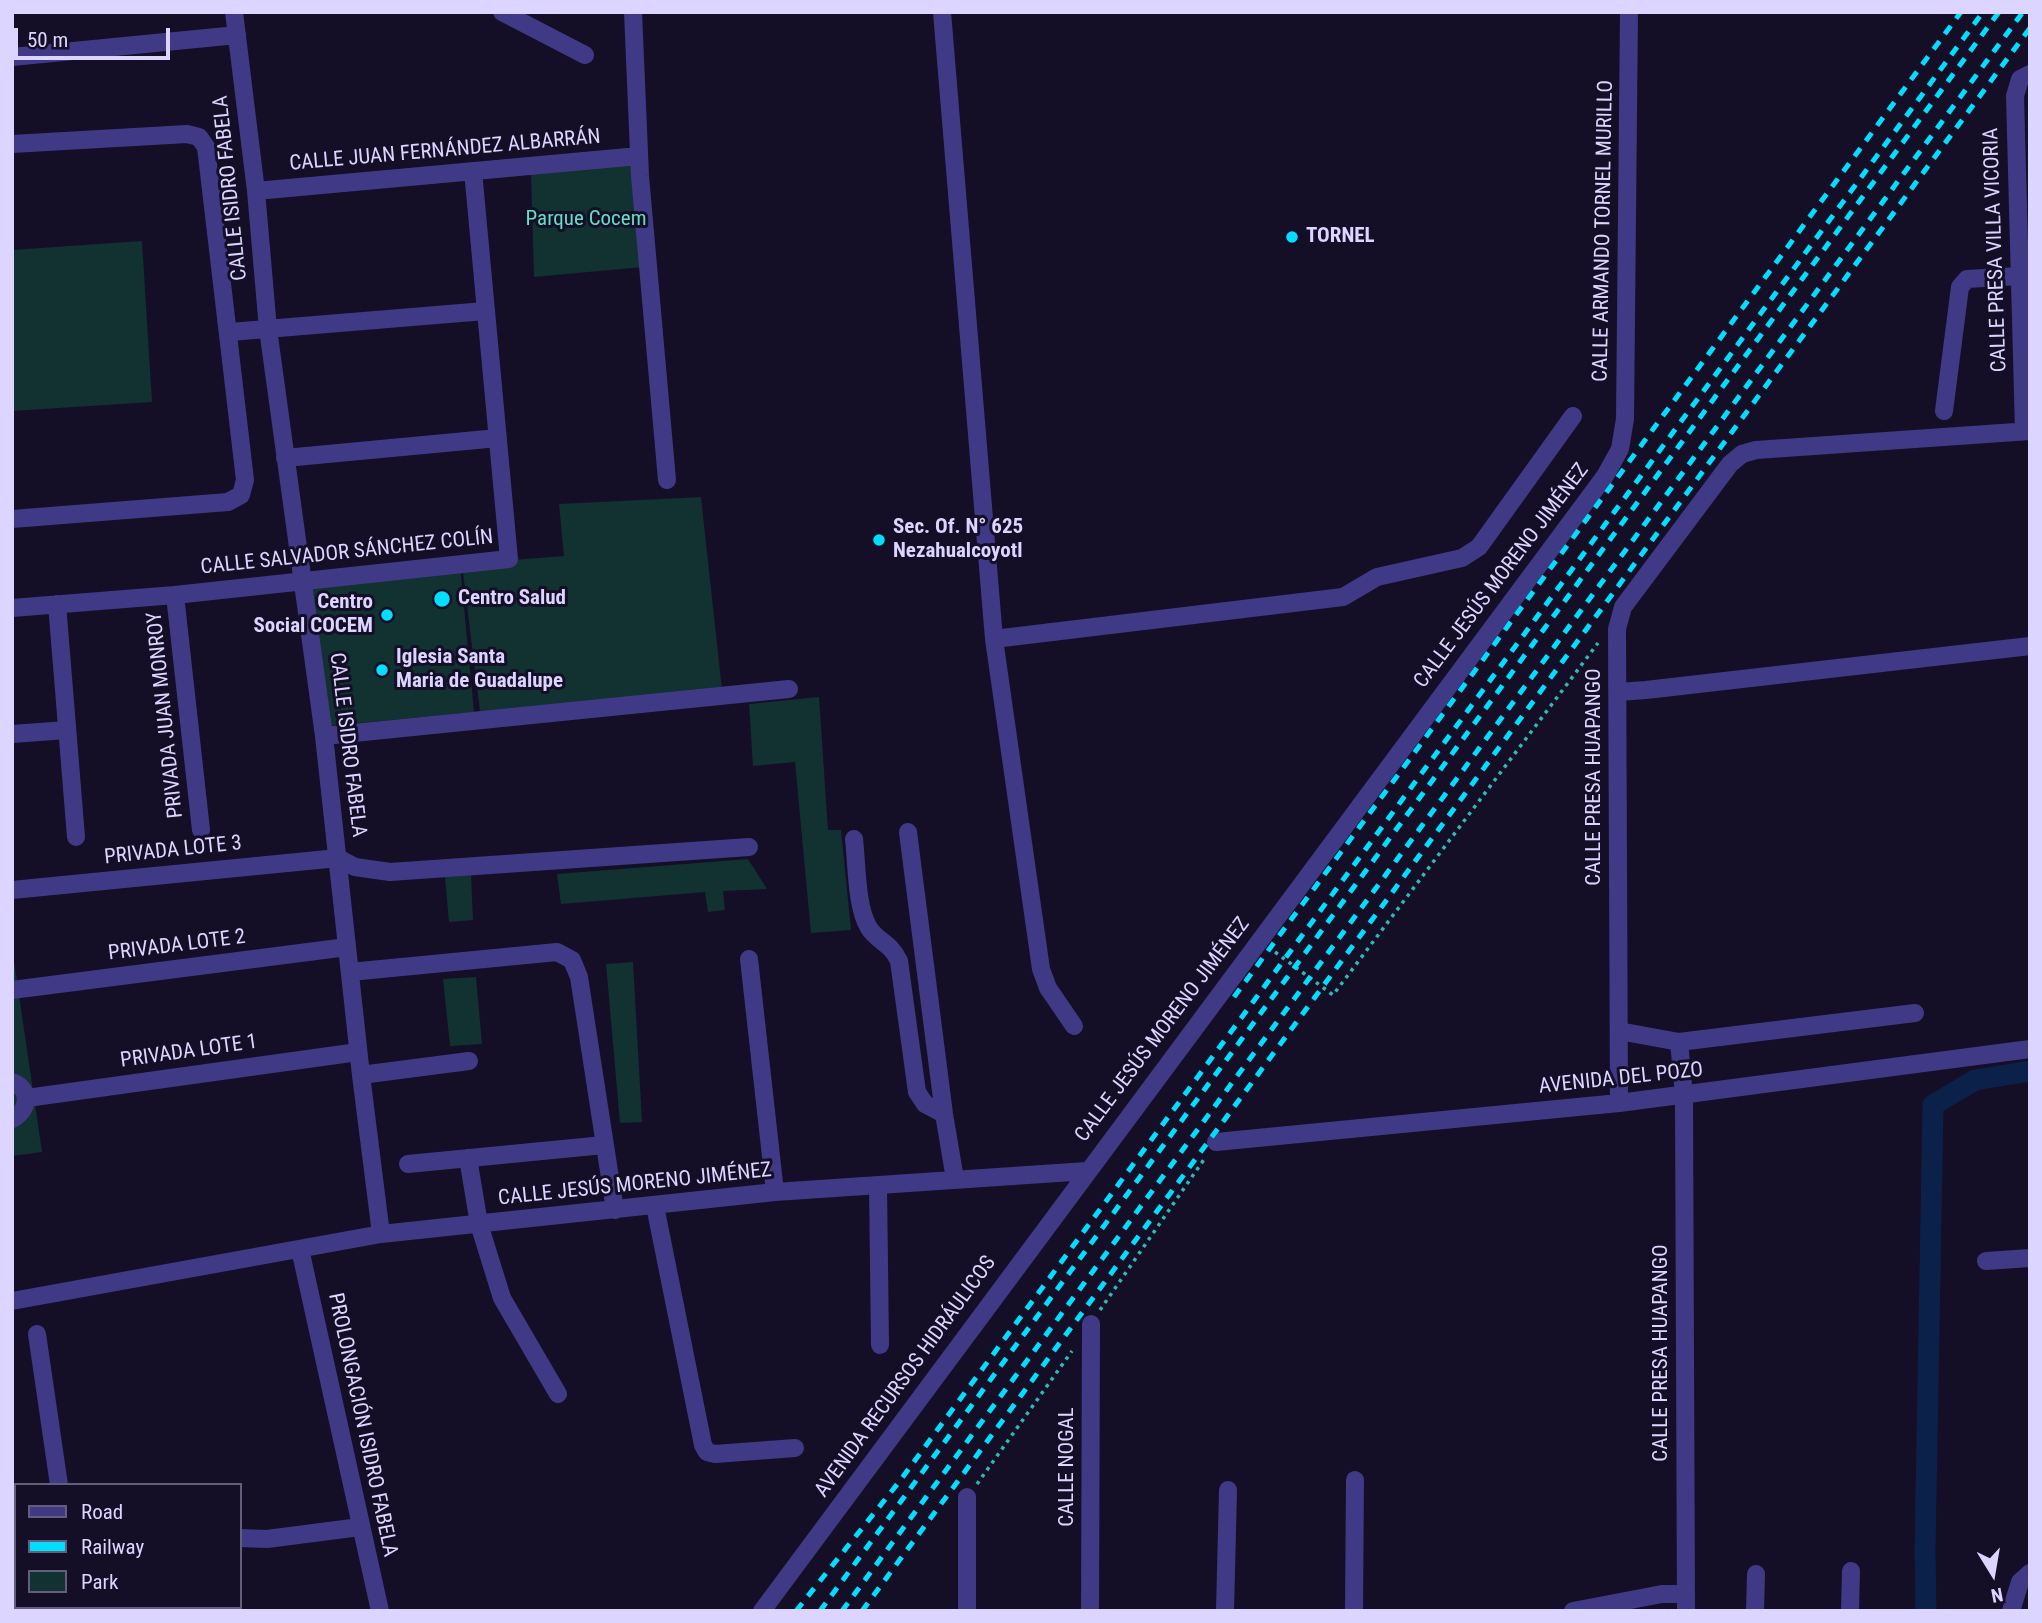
<!DOCTYPE html>
<meta charset="utf-8">
<style>
body{margin:0}
#map{position:relative;width:2042px;height:1623px;overflow:hidden;background:#140f27;font-family:"Roboto Condensed",sans-serif}
canvas{display:block}
.frame{position:absolute;inset:0;border:14px solid #dcd5ff;pointer-events:none}
.legend{position:absolute;left:14px;top:1483px;width:228px;height:126px;box-sizing:border-box;background:#140f27;border:2px solid #645e7d;margin:0;padding:9px 12px;list-style:none;font-size:21px;color:#dcd5ff}
.legend li{display:flex;align-items:center;gap:14px;height:35px}
.legend b{width:35px;border:2px solid #645e7d}
.north{position:absolute;left:1958px;top:1539px;width:70px;height:70px;-webkit-text-stroke:5px #140f27;paint-order:stroke;rotate:169deg;font-size:19px;font-weight:700;line-height:28px;text-align:center;color:#dcd5ff}
.north::after{content:'';display:block;margin:auto;width:24px;height:32px;background:#dcd5ff;clip-path:polygon(50% 0,100% 100%,50% 72%,0 100%)}
.scale{position:absolute;left:14px;top:28px;width:156px;height:32px;box-sizing:border-box;border:4px solid #dcd5ff;border-top:0;padding-left:9px;font-size:21px;line-height:24px;white-space:nowrap;color:#dcd5ff;-webkit-text-stroke:5px #140f27;paint-order:stroke}
</style>
<div id="map">
<canvas width="2042" height="1623"></canvas>
<div class="frame"></div>
<ul class="legend">
<li><b style="height:9px;background:#403a86"></b>Road</li>
<li><b style="height:9px;background:#02deff"></b>Railway</li>
<li><b style="height:19px;background:#123131"></b>Park</li>
</ul>
<div class="north">N</div>
<div class="scale">50 m</div>
</div>
<script>
const g = document.querySelector('canvas').getContext('2d');
g.lineJoin = 'round';
function fillPath(path, color) { g.fillStyle = color; g.fill(path, 'evenodd'); }
function stroke(path, color, width, dash) { g.strokeStyle = color; g.lineWidth = width; g.lineCap = dash ? 'butt' : 'round'; g.setLineDash(dash || []); g.stroke(path); }
function label(font, color, halo, rows, align = 'center') {
  g.font = font + ' "Roboto Condensed",sans-serif'; g.lineWidth = 6; g.setLineDash([]); g.textBaseline = 'middle'; g.strokeStyle = halo; g.fillStyle = color; for (const [text, x, y, turn = 0] of rows) {
    g.save(); g.translate(x, y); g.rotate((+turn || 0) * Math.PI / 180); g.textAlign = isNaN(turn) ? turn : align; if (halo) g.strokeText(text, 0, 0); g.fillText(text, 0, 0); g.restore();
  }
}
fillPath(new Path2D(`
 M634,165L643,267L534,277L531,172Z
 M142,241L152,402L12,411V250Z
 M701,497L722,690L480,712L462,564L564,556L559,504Z
 M460,565L474,712L318,727L299,576Z
 M819,697L828,830H841L851,930L811,933L795,762L753,766L749,704Z
 M748,859L767,889L723,891L725,910L708,912L705,892L561,904L557,874Z
 M471,875L473,920L449,922L445,877Z
 M12,947L42,1152L12,1156Z
 M633,962L642,1122L620,1123L606,964Z
 M476,977L482,1044L450,1046L443,979Z`), '#123131');
stroke(new Path2D(`
 M1926,1611L1925,1551L1933,1105L1975,1080L2030,1071`), '#0c2149', 21);
stroke(new Path2D(`
 M1275,952L1333,995L1598,643
 M1100,1310L1205,1158
 M977,1484L1072,1351`), '#2fb9b5', 3.5, [3.5, 5]);
stroke(new Path2D(`
 M234,12L256,191L268,329L324,736L361,1075L381,1234
 M502,12L585,55
 M633,12L640,176L667,480
 M942,12L994,639L1041,969L1048,988L1074,1026
 M12,57L237,35
 M12,144L187,134L199,137L206,147L245,480L241,495L228,502L12,519
 M256,191L639,156
 M230,332L485,311
 M1944,411L1960,287L1967,279L2019,276
 M2024,431L2015,96L2020,79L2030,74
 M285,458L498,438
 M175,595L201,830
 M57,604L76,837
 M12,608L175,595L509,559L473,171
 M994,639L1343,597L1377,577L1462,558L1479,547L1573,416
 M1618,692L1646,690L2030,646
 M12,734L67,730
 M324,736L789,689
 M908,832L944,1114L955,1179
 M854,839C857,864 856,907 869,928C878,942 890,942 899,961L917,1092L925,1104L944,1114
 M12,890L338,858L355,867L390,872L749,847
 M749,959L775,1192
 M350,972L557,952L572,960L579,977L615,1210
 M12,990L347,947
 M1619,1031L1679,1042
 M361,1075L469,1061
 M12,1082C32,1089 29,1111 12,1119
 M27,1098L358,1052
 M1619,1103L1617,629L1623,607L1730,464L1742,454L1756,450L2030,431
 M1216,1142L1619,1103L2030,1049
 M468,1158L479,1224L502,1298L558,1394
 M408,1164L604,1145
 M878,1185L880,1345
 M655,1206L703,1445L707,1452L715,1454L795,1448
 M300,1249L380,1611
 M1986,1261L2030,1258
 M12,1301L381,1234L775,1192L1087,1171
 M37,1334L59,1485
 M967,1497V1611
 M12,1500L16,1499
 M240,1538L267,1539L360,1527
 M762,1611L1605,476L1620,449L1625,419L1629,12
 M1090,1611L1091,1324
 M1225,1611L1228,1490
 M1354,1611L1355,1480
 M1573,1611L1662,1594H1686
 M1686,1611L1684,1095L1679,1042L1915,1013
 M1755,1611L1756,1574
 M1850,1611L1851,1571
 M2011,1611L2020,1582L2030,1573`), '#403a86', 18);
stroke(new Path2D(`
 M1234,997L1961,12
 M796,1611L899,1482L1983,12
 M820,1611L1999,12
 M842,1611L2023,12
 M862,1611L2030,28`), '#02deff', 5, [10, 9]);
for (const [x, y, r, color] of [
 [1292,237,7,"#02deff"],
 [879,540,7,"#02deff"],
 [442,599,9,"#02deff"],
 [387,615,7,"#02deff"],
 [382,670,7,"#02deff"]
]) { const dot = new Path2D(); dot.arc(x, y, r, 0, 2 * Math.PI); g.fillStyle = color; g.fill(dot); stroke(dot, '#140f27', 2.5); }
label('21px', '#dcd5ff', '#140f27', [
 ["CALLE JUAN FERNÁNDEZ ALBARRÁN",445,151,-5],
 ["CALLE ISIDRO FABELA",231,188,-96],
 ["CALLE ARMANDO TORNEL MURILLO",1604,231,-89],
 ["CALLE PRESA VILLA VICORIA",1996,250,-92],
 ["CALLE SALVADOR SÁNCHEZ COLÍN",347,553,-6],
 ["CALLE JESÚS MORENO JIMÉNEZ",1502,576,-53],
 ["PRIVADA JUAN MONROY",166,715,-96],
 ["CALLE ISIDRO FABELA",347,745,83],
 ["CALLE PRESA HUAPANGO",1595,777,-90],
 ["PRIVADA LOTE 3",173,851,-6],
 ["PRIVADA LOTE 2",177,946,-7],
 ["CALLE JESÚS MORENO JIMÉNEZ",1163,1030,-53],
 ["PRIVADA LOTE 1",189,1052,-8],
 ["AVENIDA DEL POZO",1621,1079,-6],
 ["CALLE JESÚS MORENO JIMÉNEZ",635,1185,-6],
 ["CALLE PRESA HUAPANGO",1662,1353,-90],
 ["AVENIDA RECURSOS HIDRÁULICOS",906,1377,-54],
 ["PROLONGACIÓN ISIDRO FABELA",362,1425,78],
 ["CALLE NOGAL",1068,1467,-90]
]);
label('21px', '#60e0c4', '#140f27', [
 ["Parque Cocem",586,220]
]);
label('bold 21px', '#dcd5ff', '#140f27', [
 ["TORNEL",1306,237],
 ["Sec. Of. N° 625",893,528],
 ["Nezahualcoyotl",893,552],
 ["Centro Salud",458,599],
 ["Centro",373,603,"right"],
 ["Social COCEM",373,627,"right"],
 ["Iglesia Santa",396,658],
 ["Maria de Guadalupe",396,682]
], 'left');
</script>
